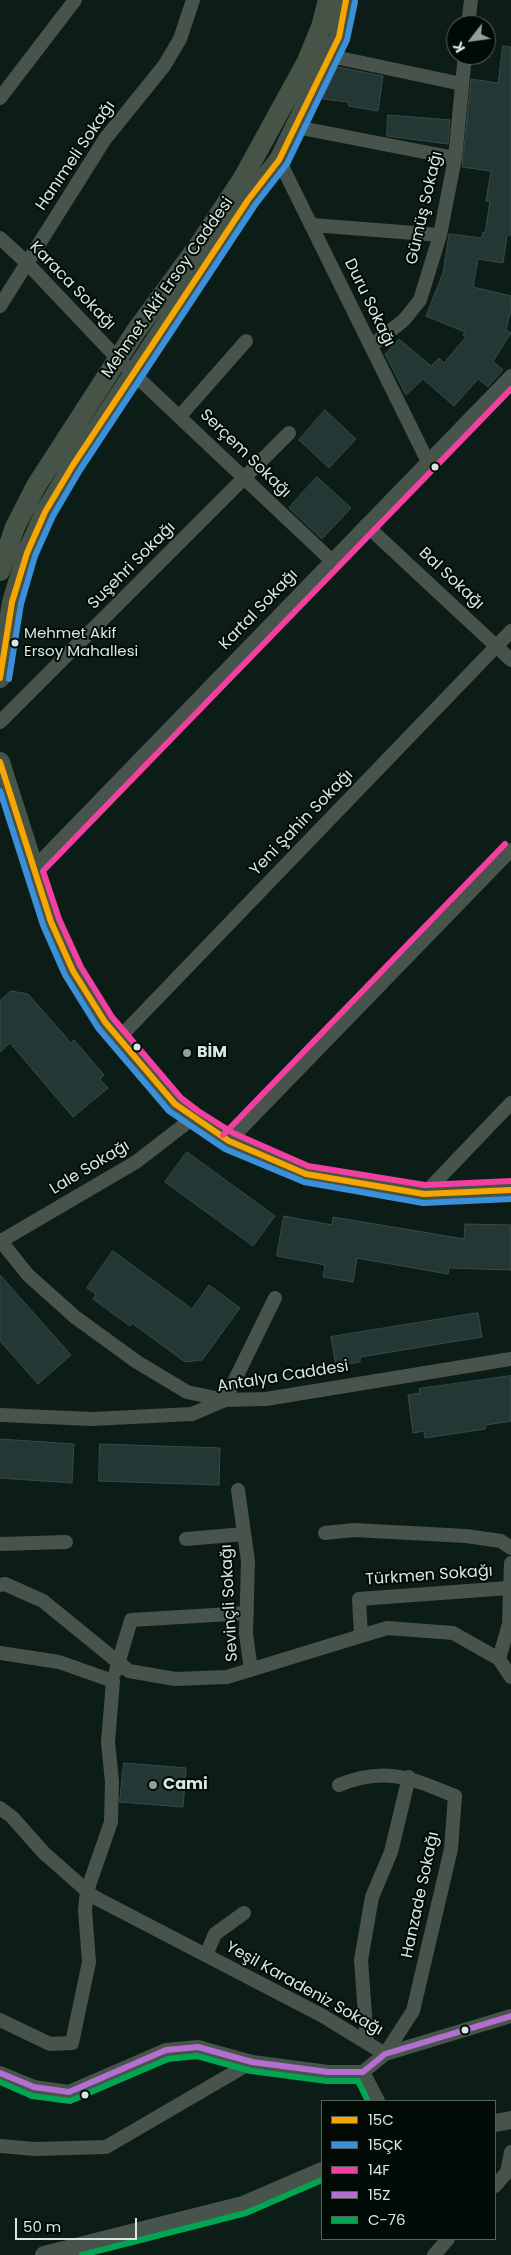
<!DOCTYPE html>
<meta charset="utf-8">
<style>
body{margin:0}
#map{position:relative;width:511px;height:2255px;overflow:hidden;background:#0c1d17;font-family:Poppins,sans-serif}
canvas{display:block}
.legend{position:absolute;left:321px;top:2100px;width:175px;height:140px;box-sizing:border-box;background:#020a06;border:1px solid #57625e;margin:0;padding:6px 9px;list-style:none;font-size:15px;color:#d7e7e1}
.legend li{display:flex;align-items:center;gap:10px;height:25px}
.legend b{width:25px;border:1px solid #57625e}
.north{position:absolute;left:446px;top:15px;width:50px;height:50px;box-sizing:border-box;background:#020a06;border:1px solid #57625e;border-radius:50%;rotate:240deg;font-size:14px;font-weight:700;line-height:20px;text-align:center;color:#d7e7e1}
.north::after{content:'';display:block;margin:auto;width:18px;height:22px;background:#90a09a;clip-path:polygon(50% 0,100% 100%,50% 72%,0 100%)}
.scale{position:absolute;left:15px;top:2218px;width:122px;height:22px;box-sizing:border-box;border:2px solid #d7e7e1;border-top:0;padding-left:6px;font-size:15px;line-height:18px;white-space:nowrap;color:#d7e7e1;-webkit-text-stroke:4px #020a06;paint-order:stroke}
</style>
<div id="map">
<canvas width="511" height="2255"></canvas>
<ul class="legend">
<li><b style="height:6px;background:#f7a600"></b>15C</li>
<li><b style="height:6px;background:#3a90db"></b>15ÇK</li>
<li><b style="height:6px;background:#f240a1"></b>14F</li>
<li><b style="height:6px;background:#b36fd0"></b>15Z</li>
<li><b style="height:6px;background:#00a651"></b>C-76</li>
</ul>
<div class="north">K</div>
<div class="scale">50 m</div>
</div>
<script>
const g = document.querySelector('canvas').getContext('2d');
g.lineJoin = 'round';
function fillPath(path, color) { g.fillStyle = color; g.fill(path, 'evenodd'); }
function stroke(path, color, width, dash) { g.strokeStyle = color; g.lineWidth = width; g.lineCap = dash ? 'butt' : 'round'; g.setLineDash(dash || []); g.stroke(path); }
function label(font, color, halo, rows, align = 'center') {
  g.font = font + ' Poppins,sans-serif'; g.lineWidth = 4; g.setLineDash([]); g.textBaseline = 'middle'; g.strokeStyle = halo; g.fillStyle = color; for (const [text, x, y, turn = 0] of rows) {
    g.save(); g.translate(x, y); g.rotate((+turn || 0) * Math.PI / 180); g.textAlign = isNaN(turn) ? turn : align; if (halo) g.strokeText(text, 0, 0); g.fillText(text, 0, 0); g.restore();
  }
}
const building = new Path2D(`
 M503,46L511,47V235H507L503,263L478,259L473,287L511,296V309L506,330L511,333L493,361L503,370L488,387L478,379L454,406L423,379L406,395L385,354L399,339L431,366L439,358L444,363L466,337L463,335L465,332L426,316L443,273L449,234L482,238L483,232L485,233L490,202L486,201L491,171L462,167L471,79L498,83Z
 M338,67L383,76L378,111L349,106L348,102L323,99Z
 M388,115L450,120L448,144L387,136Z
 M325,410L356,439L329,468L299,440Z
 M317,477L351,508L322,539L289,508Z
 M11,991L28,994L71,1043L74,1040L104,1075L100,1079L108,1088L73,1117L10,1043L0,1052V1001Z
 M187,1152L275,1216L253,1246L165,1182Z
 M284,1216L332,1225L333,1217L464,1239L465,1224L511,1225V1270L449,1268L448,1274L357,1258L353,1282L323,1277L325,1265L277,1256Z
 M113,1251L192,1309L209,1285L240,1308L202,1360L185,1362L132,1323L130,1326L93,1299L96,1294L87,1288Z
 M0,1275L71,1355L38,1384L0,1341Z
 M478,1313L482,1337L360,1357V1362L336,1366L331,1337Z
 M511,1376V1421L486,1425L485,1429L425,1438L424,1431L413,1433L408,1395L420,1393L419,1389Z
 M0,1439L74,1444L72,1483L0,1478Z
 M100,1444L220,1448L219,1485L99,1481Z
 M124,1763L186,1768L183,1807L120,1802Z`);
fillPath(building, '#233835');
stroke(building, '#3c4a47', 1);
stroke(new Path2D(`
 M468,25L471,0
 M330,56L462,84
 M0,98L75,0
 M296,127L455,158
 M279,160L428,462
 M312,225L440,235
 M0,238L26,262L118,359L332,561
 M0,306L105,139L164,66L180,39L193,0
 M371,346L404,320L420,300L440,235L455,158L465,55
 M180,416L246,341
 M366,525L511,660
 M0,722L289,433
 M33,869L511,376
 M118,1039L511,631
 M229,1141L511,850
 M424,1194L511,1103
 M0,1240L28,1275L75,1317L137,1362L187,1392L225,1400L275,1298
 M1,1241L136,1162L193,1118
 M0,1415L92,1419L192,1414L225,1400L266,1399L511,1359
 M238,1490L248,1561L246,1634L251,1670
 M325,1533L354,1530L466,1536L501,1541L511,1548
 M186,1539L244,1534
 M0,1544L66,1542
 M0,1585L5,1584L43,1601L129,1671L175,1679L227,1677L387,1628L453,1633L499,1659L511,1677
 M361,1636L359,1599L509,1588
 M0,1653L59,1662L113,1681L108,1742L112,1782L111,1822L87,1891L85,1910L89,1962L72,2043L50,2044L0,2020
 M499,1659L509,1624L511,1563
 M116,1671L131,1620L247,1613
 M0,1808L12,1817L44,1853L94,1897L323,2016L385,2054
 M206,1955L215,1934L244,1913
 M367,2043L361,1960L372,1897L391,1852L409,1777
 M385,2054L511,2016
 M363,2072L378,2101
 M0,2073L34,2087L69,2092L166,2050L198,2047L252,2062L328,2072H363L385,2054L413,2011L451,1849L455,1796C411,1778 385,1766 339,1785
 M0,2146L35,2149L106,2147L252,2062
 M495,2186L507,2172L511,2152
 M434,2255L448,2239`), '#48534b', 14);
stroke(new Path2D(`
 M495,2123L511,2120
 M44,2255L243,2205L322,2171`), '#48534b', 18);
stroke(new Path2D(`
 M0,571L15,527L36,486L136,331L199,245L243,178L306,63L321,27L328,0
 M0,678L12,602L27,553L45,512L73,465L198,276L248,200L279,160L339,37L346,0
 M0,762L51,922L73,971L105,1022L175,1104L229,1141L306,1174L424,1194L511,1190`), '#465448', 20);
stroke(new Path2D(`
 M0,678L12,602L27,553L45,512L73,465L248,200L279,160L339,37L346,0
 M0,762L51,922L73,971L105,1022L175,1104L229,1141L306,1174L424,1194L511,1190`), '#f7a600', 6);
stroke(new Path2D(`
 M9,679L21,604L35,556L53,516L80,470L255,205L287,164L347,40L355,2
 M0,791L43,925L65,975L98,1028L169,1111L225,1149L304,1182L423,1203L511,1199`), '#3a90db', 6);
stroke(new Path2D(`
 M223,1135L505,844
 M511,1181L425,1185L308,1166L233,1133L198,1111L181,1098L112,1017L81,967L59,919L43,871L511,389`), '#f240a1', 6);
stroke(new Path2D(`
 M0,2073L34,2087L69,2092L166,2050L198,2047L252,2062L328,2072H363L385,2054L511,2016`), '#b36fd0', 6);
stroke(new Path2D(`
 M0,2082L32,2096L70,2101L168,2059L197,2056L251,2071L327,2081H358L368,2101
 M82,2255L246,2213L322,2180`), '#00a651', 6);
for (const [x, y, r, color] of [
 [435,467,4.5,"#d7e7e1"],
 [15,643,4.5,"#d7e7e1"],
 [137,1047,4.5,"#d7e7e1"],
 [187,1053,5,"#90a09a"],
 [153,1785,5,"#90a09a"],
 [465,2030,4.5,"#d7e7e1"],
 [85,2095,4.5,"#d7e7e1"]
]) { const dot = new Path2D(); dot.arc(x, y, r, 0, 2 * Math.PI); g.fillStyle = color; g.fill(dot); stroke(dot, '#020a06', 2); }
label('15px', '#d7e7e1', '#020a06', [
 ["Mehmet Akif",24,634],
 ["Ersoy Mahallesi",24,652]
], 'left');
label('16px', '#d7e7e1', '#020a06', [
 ["Hanımeli Sokağı",76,156,-56],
 ["Gümüş Sokağı",425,208,-77],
 ["Karaca Sokağı",72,286,46],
 ["Mehmet Akif Ersoy Caddesi",168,288,-55],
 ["Duru Sokağı",369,303,64],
 ["Serçem Sokağı",245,454,44],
 ["Suşehri Sokağı",132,566,-45],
 ["Bal Sokağı",451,579,43],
 ["Kartal Sokağı",259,610,-46],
 ["Yeni Şahin Sokağı",302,823,-46],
 ["Lale Sokağı",90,1168,-31],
 ["Antalya Caddesi",283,1377,-9],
 ["Türkmen Sokağı",429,1576,-4],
 ["Sevinçli Sokağı",230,1603,-93],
 ["Hanzade Sokağı",421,1895,-78],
 ["Yeşil Karadeniz Sokağı",304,1989,29]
]);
label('bold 16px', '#d7e7e1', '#020a06', [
 ["BİM",197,1053],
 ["Cami",163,1785]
], 'left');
</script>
